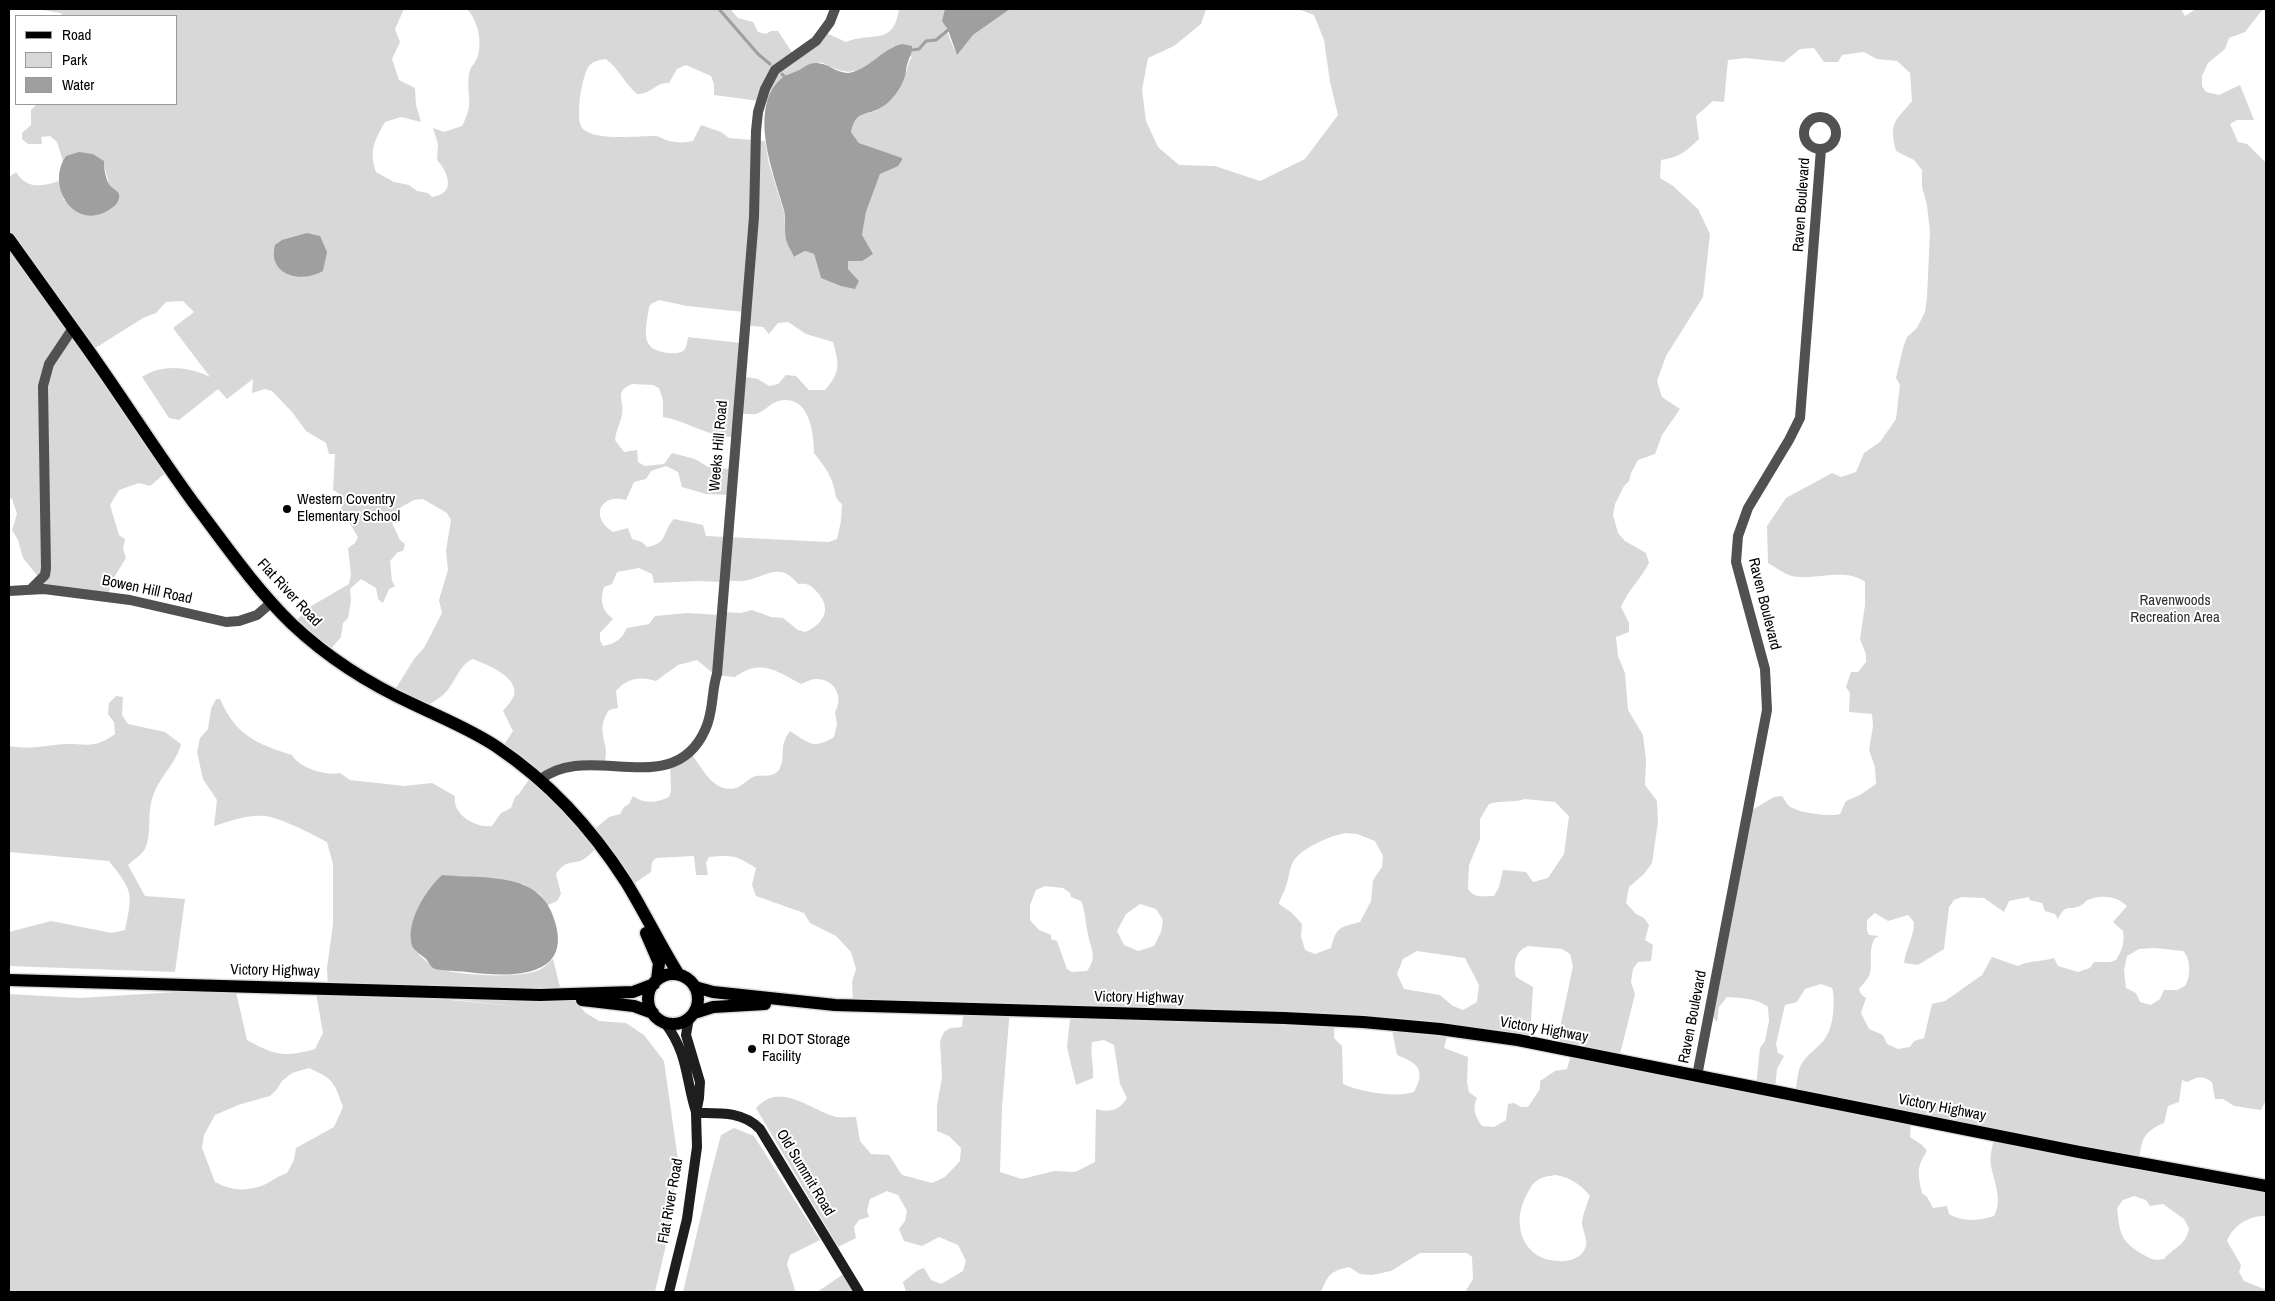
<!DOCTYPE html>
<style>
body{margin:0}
#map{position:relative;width:2275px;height:1301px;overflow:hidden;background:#fff;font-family:"Archivo Narrow",sans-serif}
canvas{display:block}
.frame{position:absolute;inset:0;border:10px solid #000;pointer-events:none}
.legend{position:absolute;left:15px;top:15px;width:162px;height:90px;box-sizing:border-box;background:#fff;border:1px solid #999;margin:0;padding:6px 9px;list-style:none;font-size:15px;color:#000}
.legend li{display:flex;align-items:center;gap:10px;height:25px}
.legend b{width:25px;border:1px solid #999}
</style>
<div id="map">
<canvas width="2275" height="1301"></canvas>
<div class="frame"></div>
<ul class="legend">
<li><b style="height:6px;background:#000"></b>Road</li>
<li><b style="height:14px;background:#d8d8d8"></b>Park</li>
<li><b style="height:14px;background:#9f9f9f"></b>Water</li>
</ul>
</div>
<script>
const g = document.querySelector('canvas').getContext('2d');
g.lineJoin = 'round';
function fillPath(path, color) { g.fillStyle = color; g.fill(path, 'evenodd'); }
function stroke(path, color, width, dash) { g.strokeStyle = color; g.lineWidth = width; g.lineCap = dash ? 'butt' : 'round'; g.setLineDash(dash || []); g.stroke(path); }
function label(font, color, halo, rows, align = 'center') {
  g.font = font + ' "Archivo Narrow",sans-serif'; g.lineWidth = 4; g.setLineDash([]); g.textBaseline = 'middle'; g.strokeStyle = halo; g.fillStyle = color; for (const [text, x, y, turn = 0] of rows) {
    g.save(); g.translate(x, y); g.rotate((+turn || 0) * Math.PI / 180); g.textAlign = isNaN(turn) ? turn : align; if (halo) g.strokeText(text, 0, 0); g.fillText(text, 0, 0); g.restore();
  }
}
fillPath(new Path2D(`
 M37,9H404L395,29L400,42L392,59L399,80L415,88L416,105L421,122L401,117L385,122C374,141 369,151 376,172L394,182L409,185L417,191L428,193L432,197C456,194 449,173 437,160L438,144L433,128L444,132L462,126C475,102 466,98 469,74C470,67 476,62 478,56C482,40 478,21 467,9H730L738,18L753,22L758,32L766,34L771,31H778L793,54L824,32L846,42C873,31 893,47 899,9H945C943,23 950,42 957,54L973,35L1010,9H1206L1201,24L1174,46L1148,58L1142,90L1146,121L1158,147L1179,165L1215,166L1260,181L1305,159L1338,115L1330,82L1324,40L1314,15L1298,9H2181L2185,16L2196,9H2263L2245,32L2229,38L2225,49L2208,63L2202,76V86L2206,92L2219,95L2240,85L2254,120H2237L2230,124L2238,142L2247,144L2266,163V1100L2261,1110L2234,1106L2223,1099H2215L2212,1082C2202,1075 2197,1077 2187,1082L2182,1080L2179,1102L2168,1106L2164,1123C2142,1133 2142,1139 2139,1161L2266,1186V1216C2250,1215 2233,1225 2227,1241L2241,1265L2239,1272L2244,1281L2264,1289L2266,1288V1292H1465L1473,1279L1472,1257L1467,1253H1420L1391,1271L1372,1275L1360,1274L1349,1267C1329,1272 1329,1274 1321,1292H906L903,1282L918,1270L924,1268L931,1280L941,1284L963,1271L966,1261L958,1245L939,1237L922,1246L904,1241L899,1229L905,1221L907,1211L898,1195L887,1191L870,1199L867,1210L869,1217L859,1220L854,1227L856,1238L838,1247L756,1108C781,1081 808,1109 836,1117C842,1118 850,1117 856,1117L860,1141L871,1154L889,1155L902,1175L932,1183L945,1177L960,1161L961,1148L949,1136L937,1131V1106L942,1077L940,1041L944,1032L950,1028L962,1027L964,1007L853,1003L852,982L856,969L851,952L836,936L810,923L804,913L756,896L752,885L756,868C735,855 733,855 709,857L706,863L708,875H696L694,856L656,858L652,862L651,872L632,885L600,845C595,849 590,855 584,859C572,866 567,858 556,874L561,894L557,901L548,905L540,894L523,884L442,875C432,891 402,929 413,948C414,950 433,968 435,968C456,975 523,980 541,969C545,967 549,962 553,959L560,987L586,1013L599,1021L626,1023L644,1035L664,1061L678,1160L669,1232L655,1292H9V994L80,998L176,992H236L247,1040C274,1055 284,1058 315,1049L323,1033L315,987L523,1007L328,986L327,968L333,924V864L327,842C312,834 281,818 265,816C249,814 229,821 214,826L217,800L203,779L197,752L200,738L208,729L211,709L216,699H220C236,736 257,744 292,755C299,768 326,776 340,773L350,780L404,786L432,783L455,796C452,815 476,828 492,826L501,813L511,808L515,797L519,794L532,775L502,748L513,731L503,711C507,706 512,701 514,695C519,677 486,664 473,659C458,665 455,685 443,695C437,700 429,704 423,708L393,693L414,659L424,648L442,613L439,600L448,570L446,551L451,520L447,513L423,499L414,500L401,507L392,523L400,540L405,544L403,551L398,552L390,561L392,581L395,586L389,589L383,603L378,599L376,588L361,579L350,589L351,600L348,618L343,623L341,637L329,651L293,623L313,605L349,584L351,574L348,548L355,543L358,537L341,509L344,500L340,494L333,490L335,454H329L326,443L306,431L292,412L272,391L265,389L252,393L253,379L227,399L218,389L179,420L169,418L142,377C163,363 190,367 210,377L173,328L194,312L183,301L166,302L156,313L143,318L89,352L169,470L150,486L139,483L119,490L110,505L119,535L125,539L123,549L126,558L113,579L108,595L35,589L39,578L23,558L18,540L12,530L17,514L12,499L9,497V177L16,172C26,189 42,187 59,181L64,200L118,192L109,184L103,161L93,154L66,156L63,161L57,142L50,136L41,137L42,144H28L22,139V133L31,125V110L37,104H176V16H64L60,13ZM894,46L912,57C907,64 908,68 905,75C904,80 887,104 882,107C867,118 856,108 851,132L859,143L901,158L880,174L866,212L862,235L848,261V269L859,281L821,278L814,254L805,251L795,257L786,240L784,212L769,164L765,141L729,138L721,132L701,125L693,141C685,143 674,143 666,140C662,139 660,136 655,136C638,136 596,141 583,129C574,121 582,75 589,66C594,60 600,60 606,59C619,69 625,84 637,94C653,94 655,82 669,83L677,69L686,65L711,76L714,84V95L767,102L774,87L784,76L821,62C857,83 865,66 894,46ZM1814,48L1824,62H1838L1842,55L1864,52L1877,59L1897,61L1910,73L1912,101C1894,123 1889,122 1896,151L1914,160L1922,170V187L1927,205L1930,232L1927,297L1925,312L1917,328L1907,337L1903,348L1896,378L1900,385L1896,419L1880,442L1864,453L1856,472L1841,477L1832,473L1786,498L1767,526L1768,563C1775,567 1784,574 1792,576C1813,581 1846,567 1865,582V605L1860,639L1866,654V662L1858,672H1851L1846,687L1850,693L1849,712L1872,714L1873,726L1869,750L1875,767L1876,784L1860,795L1846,801L1840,814C1831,817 1798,813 1789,806C1787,804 1784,799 1782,796L1774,797L1752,810L1711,1015L1717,1022L1719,1007L1727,997C1742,998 1756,998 1768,1007L1769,1021L1765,1041L1760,1048L1756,1086L1619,1058L1635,994L1631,982L1633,969L1638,962L1651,961L1653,945L1645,940L1649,925L1644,918L1636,914L1626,903L1629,887L1644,874L1652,863L1658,822L1657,801L1645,785L1646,760L1643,735L1628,710L1625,673L1618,656L1616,637L1629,632V623L1621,607C1628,590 1641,579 1649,563L1646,553L1625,541L1618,533L1613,515L1615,504L1624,486L1629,481L1631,473L1638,460L1655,454L1662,435L1680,409L1662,397L1657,381L1666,356L1703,297L1710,234L1698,209L1673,186L1660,178L1661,160C1678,158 1687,151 1699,139L1696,116L1713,101L1724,102L1728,60L1746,58L1784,62L1800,49ZM659,300L687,306L744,312V325L763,327L769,334L778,323L788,322L806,334L833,342C839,364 841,372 825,390H809L796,376L786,375L778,384L769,386L758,379L741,376L740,343L688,337C687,342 687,348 683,351C676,356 654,352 650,346C642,336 648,318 649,307L651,304ZM632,384L653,385L659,388L663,400V417C690,422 705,436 733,437L736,413C742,413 750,415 756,414C763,412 769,405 776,402C808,391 814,431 814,453C822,463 829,472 833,484C836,493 834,498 842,504L841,521L837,539L829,542L706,536L703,525L674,519C662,531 669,543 647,547L642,542L632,539L628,528L613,532C590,518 599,493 626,500L634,482L646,479L651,471L666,466L678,472L682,487L706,494L728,495L729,469L708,467L695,459L672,453L664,464L645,466L638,462L637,450L624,452L615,440C616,431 620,424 622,415C625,400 613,392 632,384ZM639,568L652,574L654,583L697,581L721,582L723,580C729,580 737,582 743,581C765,578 779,560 798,584C808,583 811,585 818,593C832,609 824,624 805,632L798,630L783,618L771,617L752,610L741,613L721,612L719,615L688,613L655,616L649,624L627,628C622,639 615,644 603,646L600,640V633L613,619C601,610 600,600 604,587L612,584L617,572ZM697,660L715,675L735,677C760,658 777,671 801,684C806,682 811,679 816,679C835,679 844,697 835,712L837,724L834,737C813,750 809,743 790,731C778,747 786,755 780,768C775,778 764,775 756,776C748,778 743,786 736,788C713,794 702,767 690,752L670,764L671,791L669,797C656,803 644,804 633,796L629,804L624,807L620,814L609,817L592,831L540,780L579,766H605C605,759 607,751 605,745C602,731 600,724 609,710L618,708L616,691C627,678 640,676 656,681L678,665ZM1525,799L1555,802L1569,816L1564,854L1548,878L1533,882L1526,872L1503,870L1499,887L1494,896C1483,896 1475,899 1468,889L1469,865L1480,839V819L1489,804C1502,800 1512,803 1525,799ZM1346,833L1357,834L1375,841L1383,856L1382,867L1373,880L1371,901L1360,922C1340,927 1336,927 1331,948L1315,954L1305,950L1301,936L1302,924L1292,913L1279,904C1280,898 1284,893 1286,886C1289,879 1289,870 1292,864C1298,849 1332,835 1346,833ZM1045,886L1063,888L1070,893L1071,897L1081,901C1085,910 1085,919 1087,929C1089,946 1099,956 1087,971L1072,972L1067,969L1057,941L1051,939V935L1039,930L1030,920V905L1036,890ZM1962,897L1984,898L2004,912L2009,901L2029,897L2030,900L2042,903L2045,911L2055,914L2058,919C2066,903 2067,911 2080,906C2082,905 2084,903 2086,901C2100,894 2116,896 2127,906L2113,922L2123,931C2125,943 2122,950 2116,960L2110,962H2094L2090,968L2078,972L2058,966L2054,958C2041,962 2030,960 2018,966L1992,957L1982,975L1945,1001L1932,1004L1924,1038L1914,1041L1910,1047L1898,1049L1887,1044L1883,1035L1869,1029L1861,1013L1866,998L1861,994L1859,989C1862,985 1866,981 1869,976C1874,965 1867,951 1875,938L1879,936L1869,935L1867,931V920L1875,913L1888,921L1908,915L1914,922C1914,937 1906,948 1904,963L1918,965L1944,949L1949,907L1954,900ZM1140,904L1156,909L1163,920L1161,932L1154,946L1138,951L1124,945L1117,931L1126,914ZM1528,946L1562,949L1570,954L1573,966L1556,1047L1572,1051L1567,1069L1555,1071L1540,1081V1089L1528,1107H1521L1514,1103L1508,1104L1506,1120L1494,1127L1482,1126C1475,1116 1472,1109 1477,1098L1469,1092L1467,1082L1468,1057L1444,1048L1449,1029L1530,1038L1533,987L1516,977C1513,964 1515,951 1528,946ZM2155,948L2183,951C2191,958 2191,977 2185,986L2177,990H2164L2160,999L2151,1005L2140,1002L2136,993L2126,988L2124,970L2127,956L2139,949ZM1417,951L1465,958L1479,985L1477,1002L1463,1010L1453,1006L1440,995L1404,989L1397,974L1403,959ZM1821,984L1832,988C1836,999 1833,1028 1826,1037C1820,1047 1805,1055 1800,1067C1797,1075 1797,1085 1795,1094L1775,1089L1777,1069L1784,1056L1778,1053L1776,1044L1785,1005L1797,1002L1805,989ZM1010,1008L1071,1011L1067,1047L1076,1085L1093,1078C1094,1065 1090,1054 1092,1042L1104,1040L1114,1045L1120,1084L1127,1098C1120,1110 1110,1113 1096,1109L1095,1162L1075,1172L1054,1171L1022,1179L1000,1172L1002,1108ZM1335,1021L1391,1025L1397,1055C1418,1063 1426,1070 1414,1092C1396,1098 1360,1092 1343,1084L1342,1046L1334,1038ZM309,1068C333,1079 334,1081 343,1107L334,1127L296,1148L294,1160L287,1173C278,1176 273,1180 266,1184C248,1192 231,1191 215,1182L202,1148L204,1135L215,1115L238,1105L270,1096L277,1089L282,1081L292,1073ZM1911,1118L1995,1134C1993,1144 1989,1156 1991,1166C1994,1182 2003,1199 1994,1216C1981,1221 1962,1222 1949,1214L1947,1206L1933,1208L1927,1197L1922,1193C1918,1175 1916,1167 1927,1151L1922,1145L1910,1137ZM1556,1175C1571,1178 1580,1184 1590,1196C1587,1204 1583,1214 1582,1222C1582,1232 1591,1242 1583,1252C1578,1259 1567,1262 1559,1261C1525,1261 1511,1227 1525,1198C1529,1191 1531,1184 1538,1180C1543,1176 1550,1176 1556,1175ZM2134,1196L2146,1200L2150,1206L2163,1204L2184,1219L2189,1228C2186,1246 2174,1247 2164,1259C2154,1261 2151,1259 2142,1254C2120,1241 2120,1233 2117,1208L2123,1200Z
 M116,696L123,697L122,715L128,724L165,732L181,744C176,764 158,778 152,799C147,815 152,834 145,849C141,856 133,860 128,865L145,896L185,899L175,972L9,966V932L51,921L112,933L125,930C133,892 133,892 109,861L9,852V746C28,749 37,747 55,745C81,741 91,752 115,734L114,722L108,714L109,703Z
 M734,1128L754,1136L820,1240L790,1255L787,1264L795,1290L799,1292H683L711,1173L721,1135Z
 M845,1273L855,1292H817Z`), '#d8d8d8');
fillPath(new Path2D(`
 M945,9H1010L973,35L957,55L948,30L942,21Z
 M902,44L912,46C912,55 909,57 907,65C906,68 906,73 905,76C902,87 892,101 882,107C866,117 856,109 851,132L859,143L902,158V160L898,166L880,174L866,212L862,235L873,254L862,261H848V269L859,281L855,289L841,286L821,278L814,254L805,251L794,257C792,252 788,246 786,240C784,230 786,220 784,210C774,174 746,107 783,77C787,74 793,73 797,71C802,69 806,65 810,64C828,59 836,77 853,72C872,66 884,48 902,44Z
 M79,152L93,154L104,161C104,168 105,177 109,184C112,189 121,191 119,198C118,204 113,207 109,210C74,232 45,185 66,156Z
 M307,233L320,236L327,252L323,271C301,284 267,275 275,245L282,240Z
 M442,875C478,879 534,871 551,911C580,979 512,978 467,972C459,971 438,971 433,968C430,966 428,961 426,959C422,955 414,951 412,946C405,922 426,890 442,875Z`), '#9f9f9f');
stroke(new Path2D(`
 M719,9L758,54L770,64
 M912,50L919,49L926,41L936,40L948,30
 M782,74L784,76`), '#9f9f9f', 3);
const primary = new Path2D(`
 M9,239C32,271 54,302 77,334C117,389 153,447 193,502C224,543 255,588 292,624C328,658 371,685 415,705C442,718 472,730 497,747C549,782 592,829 626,882C645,913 660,945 679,975
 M646,933L659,963L657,980
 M648 999a25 25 0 1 1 50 0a25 25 0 1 1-50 0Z
 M9,980L540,995L633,992L654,984
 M695,987L713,992L835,1005L1284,1018L1363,1022L1440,1029L1518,1040L2079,1152L2266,1186
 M582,1000L634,1006L653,1013
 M694,1013L713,1007L765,1004`);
stroke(primary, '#dbdbdb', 15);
stroke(new Path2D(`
 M1804 133a16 16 0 1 1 32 0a16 16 0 1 1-32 0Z
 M31,589L45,575L46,568L43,386L49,364L73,328
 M9,591L44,589L130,600L226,622L239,621L257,615L272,602
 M540,780C587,740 673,802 705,730C714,712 711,692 717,674L754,217L756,131L758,112L765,89L775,70L816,41L830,22L835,9
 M1697,1076L1767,710L1765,669L1736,562L1738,536L1748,508L1789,440L1800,418L1821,149`), '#515151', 10);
stroke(new Path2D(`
 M665,1023C689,1055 685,1078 696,1112
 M696,1113C719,1113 743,1111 760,1129L859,1292
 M669,1292L687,1219L697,1147L696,1113L699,1098L700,1082L686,1035L689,1018`), '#1e1e1e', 10);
stroke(primary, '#000', 12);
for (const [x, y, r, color] of [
 [287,509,5,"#000"],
 [752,1049,5,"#000"]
]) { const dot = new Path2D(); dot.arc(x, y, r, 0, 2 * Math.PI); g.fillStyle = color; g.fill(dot); stroke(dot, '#fff', 2); }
label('15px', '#000', '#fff', [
 ["Raven Boulevard",1802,205,-86],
 ["Weeks Hill Road",719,446,-85],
 ["Bowen Hill Road",147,590,12],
 ["Flat River Road",289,593,47],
 ["Raven Boulevard",1764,604,76],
 ["Victory Highway",275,971,1],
 ["Victory Highway",1139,998,1],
 ["Raven Boulevard",1693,1017,-79],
 ["Victory Highway",1544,1030,10],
 ["Victory Highway",1942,1108,11],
 ["Old Summit Road",805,1173,59],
 ["Flat River Road",671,1201,-80]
]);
label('15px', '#000', '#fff', [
 ["Western Coventry",297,500],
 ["Elementary School",297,517],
 ["RI DOT Storage",762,1040],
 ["Facility",762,1057]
], 'left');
label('15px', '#2f2f2f', '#fff', [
 ["Ravenwoods",2175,601],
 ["Recreation Area",2175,618]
]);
</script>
